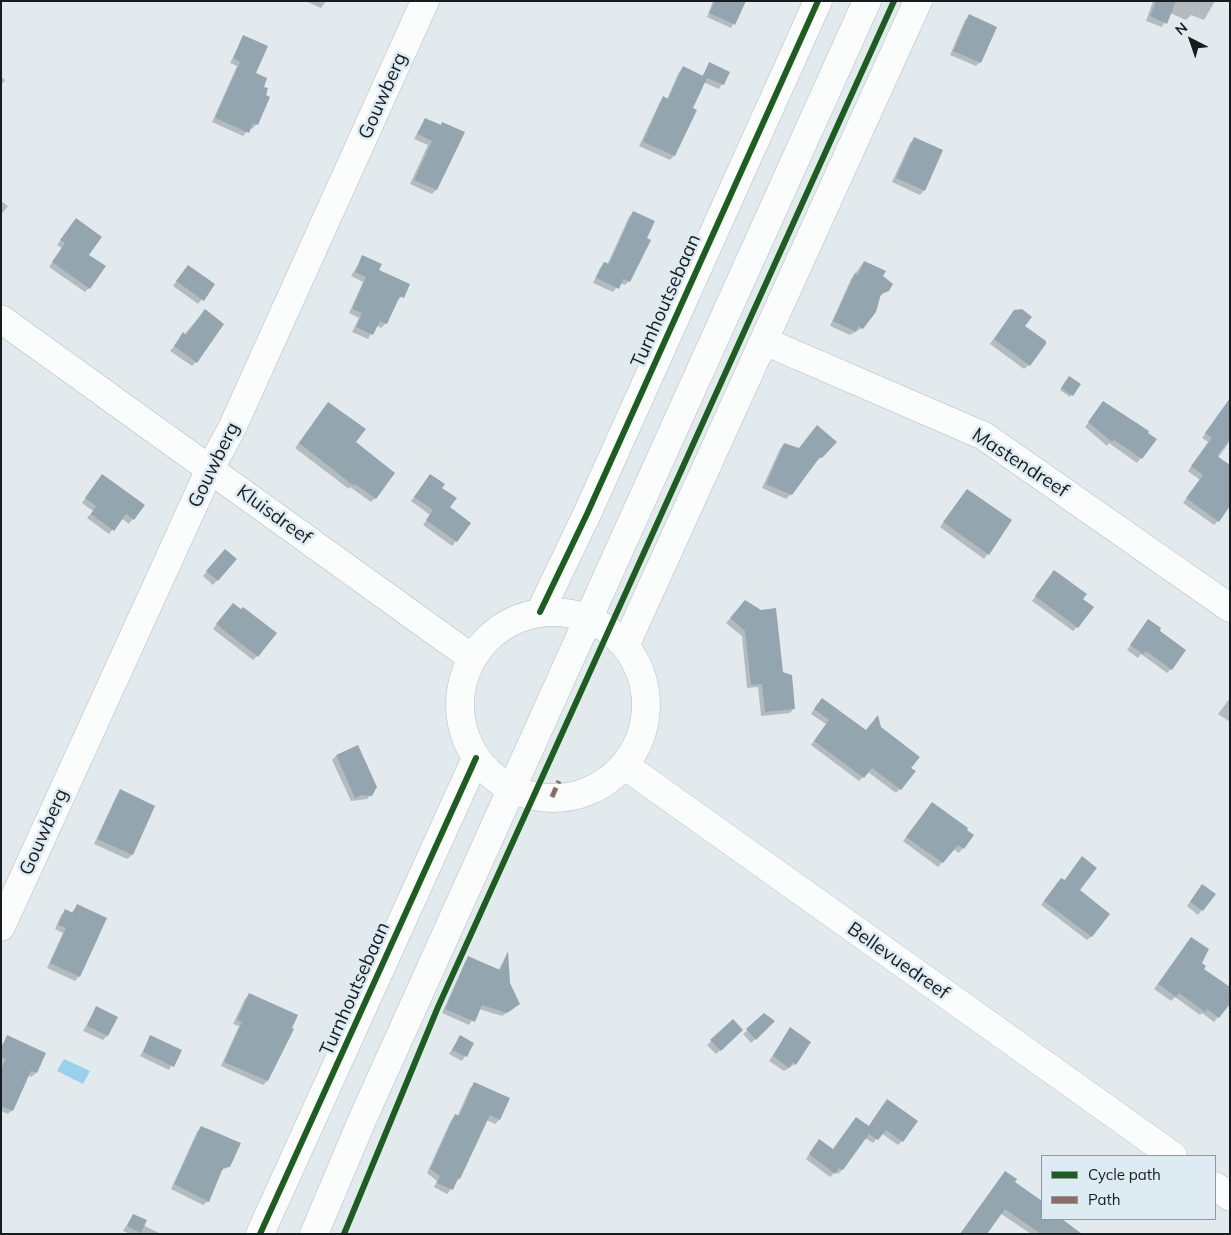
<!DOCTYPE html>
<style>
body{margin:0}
#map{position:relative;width:1231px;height:1235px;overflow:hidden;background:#e2eaee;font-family:Mulish,sans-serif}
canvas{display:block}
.frame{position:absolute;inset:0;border:2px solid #171c1f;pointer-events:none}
.legend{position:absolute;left:1041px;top:1155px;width:175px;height:65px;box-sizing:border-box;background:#ddebf3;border:1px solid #8e989e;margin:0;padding:6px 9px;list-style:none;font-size:15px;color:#171c1f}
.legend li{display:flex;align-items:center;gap:10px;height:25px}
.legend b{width:25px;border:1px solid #8e989e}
.north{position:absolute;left:1166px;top:15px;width:50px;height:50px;-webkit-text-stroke:4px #ddebf3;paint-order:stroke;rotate:319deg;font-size:14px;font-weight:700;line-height:20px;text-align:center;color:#171c1f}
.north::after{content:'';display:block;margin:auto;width:18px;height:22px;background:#171c1f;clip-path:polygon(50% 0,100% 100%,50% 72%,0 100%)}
</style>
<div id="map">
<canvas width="1231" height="1235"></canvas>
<div class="frame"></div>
<ul class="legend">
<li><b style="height:6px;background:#1b5e20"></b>Cycle path</li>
<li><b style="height:6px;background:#8d6e63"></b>Path</li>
</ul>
<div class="north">N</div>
</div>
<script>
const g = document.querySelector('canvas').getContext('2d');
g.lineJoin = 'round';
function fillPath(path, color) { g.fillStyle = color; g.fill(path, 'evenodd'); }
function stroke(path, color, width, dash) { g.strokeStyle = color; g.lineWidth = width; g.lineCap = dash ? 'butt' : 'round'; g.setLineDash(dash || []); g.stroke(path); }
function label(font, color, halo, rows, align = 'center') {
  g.font = font + ' Mulish,sans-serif'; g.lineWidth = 5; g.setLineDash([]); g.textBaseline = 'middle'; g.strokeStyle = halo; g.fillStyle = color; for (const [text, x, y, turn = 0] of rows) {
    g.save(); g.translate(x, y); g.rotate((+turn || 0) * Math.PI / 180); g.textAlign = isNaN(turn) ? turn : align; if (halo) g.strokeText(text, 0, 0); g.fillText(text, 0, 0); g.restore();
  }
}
fillPath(new Path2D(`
 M64,1059L90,1071L83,1084L57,1071Z`), '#97d1ec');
fillPath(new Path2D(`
 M305,1H326L321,8Z
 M713,1H745L731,28L707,17Z
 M1153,1H1215L1204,20L1191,15L1186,20L1170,13L1162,27L1146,21Z
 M969,16L980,62L976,66L950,55L965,20Z
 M244,37L255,74L262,87L257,124L252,129L250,128L243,136L212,122L237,66L230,63Z
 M710,64L729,73L719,89L703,82L674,156L670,160L639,146L660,102L664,98L667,99L679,72L683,68L702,76Z
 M1,77L5,80L1,85Z
 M425,119L463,133L436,190L432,194L410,184L428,145L414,139Z
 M914,139L924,190L920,195L892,182L910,143Z
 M1,201L8,206L1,215Z
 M633,213L645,239L629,281L625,285L620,283L613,292L593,283L600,268L604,263L607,265L629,217Z
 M72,224L88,256L89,288L85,292L49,267L62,248L57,245Z
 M363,257L402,297L396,300L386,323L381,328L376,325L368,339L352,332L359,318L349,313L363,282L351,276Z
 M864,262L882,276L888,290L879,297L862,328L850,335L830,326L851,279Z
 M184,271L214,285L198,304L173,286Z
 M201,315L196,362L192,366L170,351Z
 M1010,316L1029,365L1024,369L990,344Z
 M1067,379L1079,385L1070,397L1060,390Z
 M1103,402L1155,440L1137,463L1109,443L1107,446L1085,427Z
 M1226,405L1230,407V441L1218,458V521L1214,525L1183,503L1200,480L1188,471L1208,442L1202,438Z
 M324,408L355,443L375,498L371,502L350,487L349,489L295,448Z
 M813,431L821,458L816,461L791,494L786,499L762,488L780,449L784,444L799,449Z
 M430,476L441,488L448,508L456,541L452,546L423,525L430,515L411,501Z
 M98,480L143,505L129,524L121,518L109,534L87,518L93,511L82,503Z
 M963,495L1010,521L984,559L940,527Z
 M221,555L235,559L213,585L203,576Z
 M1050,576L1081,600L1077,627L1073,631L1032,601Z
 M741,606L781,674L794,708L790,713L761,716L758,687L747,688L742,636L726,623Z
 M229,609L257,656L253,660L213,629Z
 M1148,621L1158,631L1171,669L1167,673L1141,654L1138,658L1127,650Z
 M1230,698V722L1218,714Z
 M818,703L866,731L880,728L909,768L900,789L896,793L868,772L859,781L811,745L826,724L811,714Z
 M336,756L374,791L367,799L351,801L332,760Z
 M121,791L154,806L132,855L127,859L94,844L117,795Z
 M932,803L963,848L959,853L953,849L938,867L903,841Z
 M1078,862V890L1092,936L1087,940L1041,905L1057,883L1064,881Z
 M1198,890L1214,894L1198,915L1187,906Z
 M77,906L79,976L75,981L47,968L63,933L55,929L61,915L66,911L71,913Z
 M1187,943L1202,969L1218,1017L1214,1022L1202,1013L1200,1015L1175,997L1171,1001L1154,989Z
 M507,954L509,983L515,1007L502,1016L479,1009L469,1025L442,1013L465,962L469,958L498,971Z
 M249,995L267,1081L263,1085L221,1066L239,1026L233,1024L245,999Z
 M96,1008L107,1036L103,1040L83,1031Z
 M764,1015L773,1022L751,1043L743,1034Z
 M733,1021L741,1030L716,1054L707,1045Z
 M790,1028L795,1064L784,1071L769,1061Z
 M151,1036L180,1050L169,1070L140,1056Z
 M8,1037L36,1073L31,1077L28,1075L12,1110L8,1114L1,1111V1046Z
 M460,1037L473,1043L462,1061L449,1054Z
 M475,1084L499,1120L495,1124L486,1120L459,1179L447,1194L434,1187L437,1181L427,1173L451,1120L455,1116L457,1117L470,1088Z
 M883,1105L902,1141L898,1145L881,1133L873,1143L865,1138L842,1170L838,1174L835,1172L830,1177L806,1159L815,1145L833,1150L856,1118L868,1127Z
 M201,1127L229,1166L221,1171L208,1201L203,1205L171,1189L197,1132Z
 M1005,1172L1014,1182L1042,1202V1219H1062L1077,1234H1031L1000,1213L985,1234H960Z
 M133,1215L143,1225L161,1234H130L123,1231Z`), '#0003');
fillPath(new Path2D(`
 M715,1H746L735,25L709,13Z
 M1156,1H1176L1167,24L1150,16Z
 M969,14L997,27L981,63L953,51Z
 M243,35L268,46L256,73L267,78L264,87L268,88L266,95L270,97L258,125L253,123L249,133L215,118L240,62L233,58Z
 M709,62L730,72L724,85L707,78L693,108L697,110L675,156L643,142L663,96L668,99L683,66L703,76Z
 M425,118L441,125L442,122L465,132L437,190L414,180L432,141L417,134Z
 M914,137L943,150L925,191L896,178Z
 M633,211L655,221L647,238L651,240L630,282L623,279L619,289L596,278L604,262L609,264Z
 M76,218L102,237L89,255L106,266L90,289L52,262L65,243L60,240Z
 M362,255L382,264L379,270L410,284L404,298L400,296L387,324L380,321L373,335L356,327L362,313L352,309L366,277L355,272Z
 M864,261L886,271L883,276L893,284L889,291L881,294L876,312L863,329L858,326L856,332L833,321L855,273L858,275Z
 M188,265L215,284L204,301L176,281Z
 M205,309L224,324L197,363L174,346L183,332L186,335Z
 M1022,309L1032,317L1025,326L1046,341V344L1030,366L994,339L1014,310Z
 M1069,376L1081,384L1073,396L1061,388Z
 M1230,398V439L1217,456L1230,465V506L1219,522L1186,498L1203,475L1191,466L1212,438L1205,433Z
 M1103,401L1149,431L1148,433L1157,439L1142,459L1114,440L1112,442L1088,422Z
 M328,402L366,429L356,442L395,473L376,499L355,484L354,486L299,443Z
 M817,425L837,442L822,458L820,457L792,495L766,484L784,443L799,448Z
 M102,474L145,505L134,520L126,514L114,531L91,514L96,506L85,498Z
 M430,474L445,484L442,488L457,498L450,507L471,523L457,542L426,520L433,510L414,497Z
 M967,489L1012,520L989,555L943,522Z
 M225,549L237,559L218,581L206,571Z
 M1054,570L1087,594L1083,599L1094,607L1078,628L1035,596Z
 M745,600L761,610L776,608L783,672L792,675L795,709L765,712L762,684L751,685L745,631L730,618Z
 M233,603L241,609L243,607L277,633L258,657L216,624Z
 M1148,619L1161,628L1160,631L1186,650L1172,670L1146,651L1143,654L1130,645Z
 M822,698L866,730L878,715L881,727L920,757L911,768L916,771L901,790L872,768L864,778L814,741L829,720L814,709Z
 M358,745L377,787L372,796L361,795L355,798L336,755Z
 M120,789L155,806L133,855L97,839Z
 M932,802L968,828L967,830L974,835L964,849L958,845L943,863L906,837Z
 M1082,856L1097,868L1080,890L1110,914L1092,937L1044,901L1061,878L1065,880Z
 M1202,884L1216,894L1203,911L1190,902Z
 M77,904L107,918L80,977L50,963L66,928L58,925L65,909L73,913Z
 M1191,937L1209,949L1202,963L1206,966L1204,969L1230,987V1004L1219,1018L1207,1009L1205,1012L1179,993L1176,997L1158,984Z
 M508,951L510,983L520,1004L507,1013L482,1005L475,1022L445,1009L468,956L500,970Z
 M249,993L298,1015L292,1028L294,1029L268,1081L224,1062L242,1022L237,1020Z
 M96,1006L118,1017L108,1036L87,1026Z
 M764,1013L775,1021L756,1040L746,1029Z
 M733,1019L743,1030L721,1051L710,1040Z
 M790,1027L811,1042L796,1065L793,1062L789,1068L773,1056Z
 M7,1035L46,1053L37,1073L31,1071L13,1111L1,1106V1069L6,1059L1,1057V1049Z
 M150,1035L182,1050L174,1067L143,1052Z
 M460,1035L474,1043L467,1057L452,1050Z
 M474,1082L510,1098L500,1120L490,1115L460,1179L458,1178L453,1190L437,1183L440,1176L430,1169L455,1114L459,1116Z
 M887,1099L918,1121L903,1142L886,1130L878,1140L869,1134L843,1170L839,1168L835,1174L809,1154L819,1139L833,1149L856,1117L869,1126Z
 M201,1126L241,1143L230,1167L223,1168L209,1202L174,1184Z
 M1005,1171L1017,1179L1015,1182L1042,1201V1219H1062L1082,1234H1041L1005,1209L987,1234H960Z
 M133,1214L147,1220L141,1233L127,1226Z`), '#93a6af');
const minor = new Path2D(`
 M1,319L472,658
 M764,341L984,436L1230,608
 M540,612L587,514L818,1
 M460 705a93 93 0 1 1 186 0a93 93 0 1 1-186 0Z
 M626,644L918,1
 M624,765L1173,1156
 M1,927L210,469L232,428L425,1
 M1215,1186L1230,1197
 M260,1234L476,758`);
const major = new Path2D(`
 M314,1234L363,1118L867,1`);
stroke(minor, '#b7bdc0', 29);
stroke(major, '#b7bdc0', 29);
stroke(minor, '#fbfcfc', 28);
stroke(major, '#fbfcfc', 28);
stroke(new Path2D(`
 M552,797L559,781`), '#8d6e63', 5, [10, 5]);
stroke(new Path2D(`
 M540,612L587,514L818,1
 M260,1234L476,758
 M344,1234L438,1007L894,1`), '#1b5e20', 6);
label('19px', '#171c1f', '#ddebf3', [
 ["Gouwberg",383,96,-66],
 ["Turnhoutsebaan",666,301,-66],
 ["Mastendreef",1020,463,33],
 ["Gouwberg",214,465,-64],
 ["Kluisdreef",274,515,36],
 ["Gouwberg",44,832,-66],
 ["Bellevuedreef",898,961,35],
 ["Turnhoutsebaan",355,989,-66]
]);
</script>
